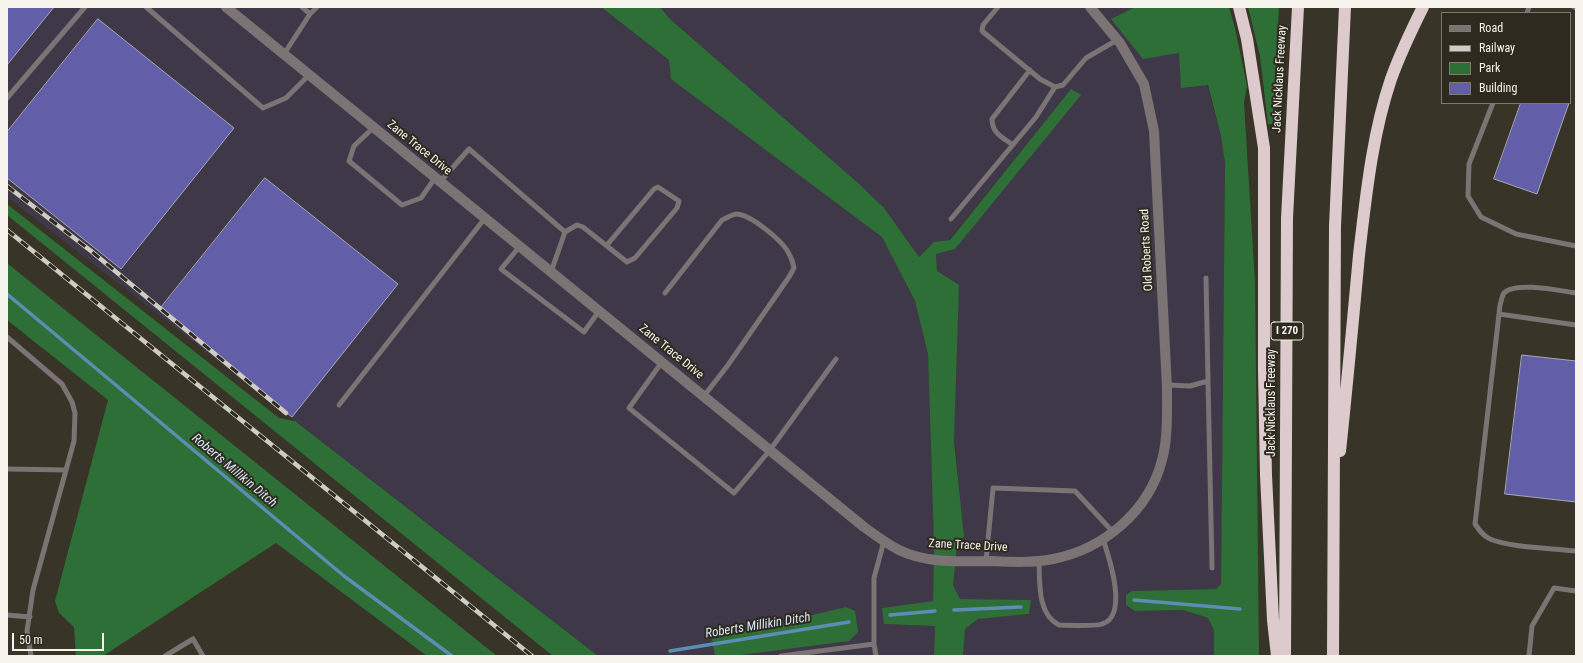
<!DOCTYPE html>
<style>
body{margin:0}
#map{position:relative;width:1583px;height:663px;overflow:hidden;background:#383428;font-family:"Roboto Condensed",sans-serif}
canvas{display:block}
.frame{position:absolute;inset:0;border:8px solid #f5f3ec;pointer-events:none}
.legend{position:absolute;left:1441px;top:12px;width:130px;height:92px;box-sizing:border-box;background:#2e2a1f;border:1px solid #7e7a71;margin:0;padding:5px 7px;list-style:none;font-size:12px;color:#f5f3ec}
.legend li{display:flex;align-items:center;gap:8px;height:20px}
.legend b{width:20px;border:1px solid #7e7a71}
.scale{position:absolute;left:12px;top:633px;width:92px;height:18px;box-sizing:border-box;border:2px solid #f5f3ec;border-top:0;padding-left:5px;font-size:12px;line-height:14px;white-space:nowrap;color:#f5f3ec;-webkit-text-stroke:3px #2e2a1f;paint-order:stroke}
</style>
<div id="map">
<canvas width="1583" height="663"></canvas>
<div class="frame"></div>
<ul class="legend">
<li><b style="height:5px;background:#7b7374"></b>Road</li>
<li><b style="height:5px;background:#cfccc4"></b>Railway</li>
<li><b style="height:11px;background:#2d6f36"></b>Park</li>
<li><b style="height:11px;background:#625ea7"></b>Building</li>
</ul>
<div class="scale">50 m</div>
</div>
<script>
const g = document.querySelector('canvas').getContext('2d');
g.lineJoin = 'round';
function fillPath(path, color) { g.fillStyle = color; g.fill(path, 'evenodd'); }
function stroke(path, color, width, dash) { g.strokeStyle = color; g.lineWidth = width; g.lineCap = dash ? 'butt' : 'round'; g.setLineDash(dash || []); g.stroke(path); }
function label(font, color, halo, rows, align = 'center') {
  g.font = font + ' "Roboto Condensed",sans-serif'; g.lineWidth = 4; g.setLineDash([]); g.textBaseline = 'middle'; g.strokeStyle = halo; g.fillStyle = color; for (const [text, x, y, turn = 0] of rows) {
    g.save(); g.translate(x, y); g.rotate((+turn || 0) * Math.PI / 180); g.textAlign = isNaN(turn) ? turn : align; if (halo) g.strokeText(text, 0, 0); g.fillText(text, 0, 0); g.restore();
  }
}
fillPath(new Path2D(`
 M7,7H601L669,60L801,174L882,237L915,301L928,354L934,543L933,601L882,608L885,624L935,626L934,656H598L7,197Z
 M660,7H1135L1111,19L1179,53L1207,85L1221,136L1225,163L1221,584L1216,589L1132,591L1135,611L1183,610L1208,618L1214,630V656H963L965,629L978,619L1029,614L1031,600L960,599L953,585L957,546L964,536L936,253L955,249L1071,89L949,240L934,242L919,257L884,208L670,19Z`), '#3f3849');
fillPath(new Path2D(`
 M601,7H660L670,19L858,183L884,208L919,257L934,242L950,240L1071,89L1081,95L955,249L936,254L937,271L959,285L954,441L964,536L957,546L953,585L960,599L1031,600L1029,614L978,619L965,629L963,656H934L935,626L884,624L882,608L933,601L934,543L928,354L915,301L882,237L671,79L669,60Z
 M1135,7H1229L1235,28L1247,86L1244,103L1255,282L1259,656H1214V630L1208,618L1183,610L1135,611L1126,605V595L1132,591L1216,589L1221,584L1225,163L1221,136L1208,85L1181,88L1179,53L1143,59L1111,19Z
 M1248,7H1279L1273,124H1268L1260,56Z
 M7,204L279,418L295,421L598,656H553L7,215Z
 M7,263L49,297L497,656H427L276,543L103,656H76L74,627L59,613L55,601L108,400L7,320Z
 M846,607L855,611L858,632L849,641L733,656H715L712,639Z`), '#2d6f36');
stroke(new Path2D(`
 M7,294L344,576L452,656
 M1134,600L1240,609
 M954,610L1021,607
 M890,615L935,611
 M670,651L849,622`), '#5c8db3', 3.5);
const building = new Path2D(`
 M7,7H54L7,65Z
 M98,19L234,128L121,269L7,178V132Z
 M1521,103H1569L1537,194L1494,179Z
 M265,178L398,284L292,417L159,310Z
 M1522,355L1576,361V502L1505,494Z`);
fillPath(building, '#625ea7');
stroke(building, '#a6a7b5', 1);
stroke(new Path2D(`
 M146,7L263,108L286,98L309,75
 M998,7L983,25L982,31L1040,79L1055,87L1063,85L1086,58L1117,40
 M1574,7L1576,8
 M1527,13L1529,7
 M310,14L317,7
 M284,54L310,14L302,7
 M7,98L85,7
 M1493,103L1469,164L1468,196L1481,217L1516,234L1576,246
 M374,127L354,146L349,161L402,205L421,198L435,178
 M1013,145C1002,137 992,133 992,119L1030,70
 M440,182L469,149L565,232L551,272
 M951,219L1036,117L1055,87
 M565,232L577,225L583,227L627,262L635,258L677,208L679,201L658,187L654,189L607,245
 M520,246L501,269L584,332L599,311
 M665,293L722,220C727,218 732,214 737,214C751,215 785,242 790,256C792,259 793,264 794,268L789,277L728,365L704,396
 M1576,293C1561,291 1515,281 1504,293C1502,296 1501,302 1500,305L1475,524C1479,530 1483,536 1490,539C1512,548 1551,548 1576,551
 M1499,314L1576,325
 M7,337L62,384L72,402L75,413L74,441L33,590L27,631L31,656
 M662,362L629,408L734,493L770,450L836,359
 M1208,381L1212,568
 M1167,385L1190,386L1208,381L1206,278
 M339,405L485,218
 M7,469L66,470
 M986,561L993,488L1075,491L1113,532
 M1039,562C1040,582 1037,614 1059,625C1069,625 1093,627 1102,624C1129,616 1109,557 1103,539
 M7,615L30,617
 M874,644L876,656
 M165,656L193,639L203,656
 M781,656L874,644V578L884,541
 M1529,656L1532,626L1554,588L1576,591`), '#7b7374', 5);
stroke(new Path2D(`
 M226,7L864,527C875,535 887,544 899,550C927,564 962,561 992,561C1012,562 1033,563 1053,559C1104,549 1149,511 1162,460C1168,439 1167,410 1167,388L1154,131L1144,84L1120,43L1090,7`), '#7b7374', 10);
stroke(new Path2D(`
 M1239,7L1247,39L1264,148V370L1266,475L1273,620L1277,656
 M1340,451C1347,386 1353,320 1359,255C1366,196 1372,135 1391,79C1400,54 1411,31 1423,7
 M1285,656L1287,218L1298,7
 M1333,656L1335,226L1345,7`), '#dccacd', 12);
const rail = new Path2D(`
 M7,186L91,251L286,413
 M7,230L532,656`);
stroke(rail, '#cfccc4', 4.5);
stroke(rail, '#2e2a1f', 3, [9]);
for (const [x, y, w] of [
 [1287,331,32]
]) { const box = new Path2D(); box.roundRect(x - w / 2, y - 9, w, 18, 3); g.fillStyle = '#2e2a1f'; g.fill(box); stroke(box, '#f5f3ec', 1); }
label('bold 11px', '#f5f3ec', null, [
 ["I 270",1287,331]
]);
label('12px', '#f5f3ec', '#2e2a1f', [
 ["Jack Nicklaus Freeway",1280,79,-87],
 ["Zane Trace Drive",419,148,39],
 ["Old Roberts Road",1147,250,-93],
 ["Zane Trace Drive",671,352,39],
 ["Jack Nicklaus Freeway",1272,403,-90],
 ["Zane Trace Drive",968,546,3]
]);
label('italic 13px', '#d5e5f6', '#2e2a1f', [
 ["Roberts Millikin Ditch",234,471,40],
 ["Roberts Millikin Ditch",758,626,-9]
]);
</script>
